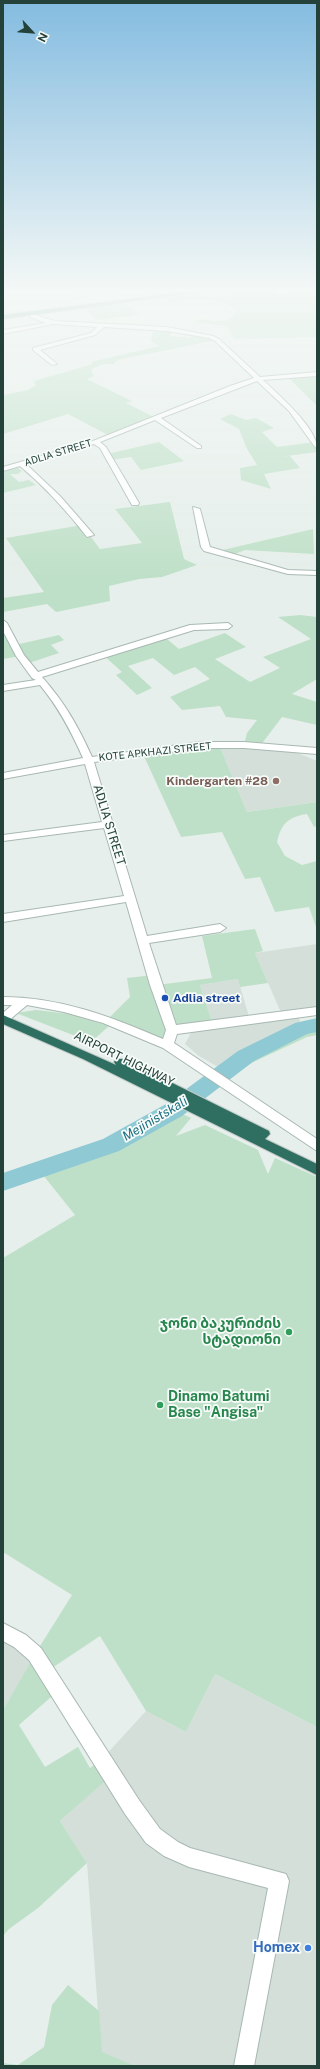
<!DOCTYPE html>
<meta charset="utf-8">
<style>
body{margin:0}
#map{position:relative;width:320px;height:2069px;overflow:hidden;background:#e6efeb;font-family:"Public Sans",sans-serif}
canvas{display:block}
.frame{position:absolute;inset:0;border:4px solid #24423a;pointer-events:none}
.north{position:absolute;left:12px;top:12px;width:40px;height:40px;-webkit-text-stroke:3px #f7fbf9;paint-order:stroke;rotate:116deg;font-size:11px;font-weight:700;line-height:16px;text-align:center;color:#24423a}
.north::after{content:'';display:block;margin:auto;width:14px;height:18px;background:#24423a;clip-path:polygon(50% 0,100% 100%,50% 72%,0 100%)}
</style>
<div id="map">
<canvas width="320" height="2069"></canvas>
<div class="frame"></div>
<div class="north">N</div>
</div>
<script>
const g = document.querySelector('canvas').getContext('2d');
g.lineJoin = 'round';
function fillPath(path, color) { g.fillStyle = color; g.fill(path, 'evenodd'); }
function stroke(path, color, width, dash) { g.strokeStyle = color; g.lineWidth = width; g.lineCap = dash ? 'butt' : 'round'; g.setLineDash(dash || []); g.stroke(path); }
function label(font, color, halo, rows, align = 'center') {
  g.font = font + ' "Public Sans","Noto Sans Georgian",sans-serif'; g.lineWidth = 3.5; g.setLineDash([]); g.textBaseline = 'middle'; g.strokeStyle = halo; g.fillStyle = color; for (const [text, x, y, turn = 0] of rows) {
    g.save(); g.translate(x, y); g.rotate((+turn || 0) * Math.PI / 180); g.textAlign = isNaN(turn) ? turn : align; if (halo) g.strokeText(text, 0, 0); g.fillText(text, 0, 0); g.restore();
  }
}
fillPath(new Path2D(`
 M212,290H260L210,300L198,292Z
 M220,747H247L293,751L317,761V802L247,812Z
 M317,944V1011L282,1015L255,953Z
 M238,979L250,1020L213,1025L200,985Z
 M298,1015L302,1028L246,1056L225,1071L199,1056L185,1044L192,1031Z
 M3,1632L35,1654L3,1710Z
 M215,1674L317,1727V2066H136L101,2052L87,1863L60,1821L111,1775L102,1759L146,1711L186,1732Z`), '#d4dfda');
fillPath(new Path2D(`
 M260,290H272L279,295L301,291L317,294V337L234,339L228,327L196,322L201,319C213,321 231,325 237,311C220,295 191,300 170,303L163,297L198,292L210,300Z
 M123,302L139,315L97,320L82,307Z
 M154,328L172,329L170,336L190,338L192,333L217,340L117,360L114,364H104L91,369L94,376L87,379L132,401L126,403L156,418L108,435L68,414L3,434V395L28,390L36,385L34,381L93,364L91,362L159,346L151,341Z
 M317,374V406L287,376Z
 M231,414L246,420L256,418L274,428L262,432L277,447L314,442L317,446V452L280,457L290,456L300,468L264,474L271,489L241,480L240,468L257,465L247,449L239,429L220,419Z
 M159,442L184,461L141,470L131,457L111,460L107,454Z
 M17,467L22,471L18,474H10L19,482L29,480L36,485L3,493V471Z
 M170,502L184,559L197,565L162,577L139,579L109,586L110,601L56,612L47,604L3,612V598L44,592L6,538L82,525L100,549L142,543L115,509Z
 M313,529L314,554L245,550L230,556L214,552Z
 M300,615L317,617V679L292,694L317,702V725L282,717L260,746L244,745L247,733L257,720L226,717L220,706L182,710L170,697L210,679L195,667L174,675L153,658L128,666L152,688L137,695L116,675L122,672L102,654L162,635L179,649L225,633L246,647L215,659L250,682L280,668L263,657L311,639L278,617Z
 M3,623L15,645L59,635L64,640L51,645L59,653L26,664L20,656L3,659Z
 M220,747L247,812L317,802V826L314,827L307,814C288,817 281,824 277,842L285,856L302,865L317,861V930L309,907L275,912L260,877L245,879L222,832L181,837L143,754Z
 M255,929L263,951L255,953L268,983L240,987L238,979L200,985L213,1025L172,1030L167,1045L107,1020L130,997L127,978L153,975L157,985L212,978L202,936Z
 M36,1010L70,1014L109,1026L91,1042L16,1013Z
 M317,1025V1035L307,1037L245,1066L225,1071C252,1052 284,1031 317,1025Z
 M174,1110L191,1118L176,1136L205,1125L258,1150L268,1174L275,1158L317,1177V1727L215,1674L186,1732L146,1711L100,1636L46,1672L58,1691L19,1725L45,1767L78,1747L90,1768L102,1759L112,1775L60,1821L87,1863L38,1908L9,1929L3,1936V1710L35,1654L72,1595L3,1552V1258L75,1215L39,1170L111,1145Z
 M68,1985L99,2011L102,2052L136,2066H3V2063L18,2065L44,2047L52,2005Z`), '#bfe0c8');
fillPath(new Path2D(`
 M317,1018V1032L307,1034L254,1061L182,1116L119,1151L3,1191V1173L103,1139L166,1104L238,1051L295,1023Z`), '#8ec9d4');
const minor = new Path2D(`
 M108,290H122L71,298L68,296Z
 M146,290H152L159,294L154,295Z
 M32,314L55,321L167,327L213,336L219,339L260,377L317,372V376L263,380C278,394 317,428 317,448L315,447L289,411L257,381L161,418L201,446V448H197L155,420L100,442L106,447L139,503L138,505H132L100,448L94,444L26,464L60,496L94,535L87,537C67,511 45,487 20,466L3,471V467L93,441L230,386L254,378L215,341L209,338L167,331L104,327L95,335L40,350L57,364L52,365L33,350V348L91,333L97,327L53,324L3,334V330L46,323L30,317Z
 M193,507L200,509L210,547L288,570L317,571V575L288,574L204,551L201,547Z
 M3,620L7,623L24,655L38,672L190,625L228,623L232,626L228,629L194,630L42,677C65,703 78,726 92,757L200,742H244L317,748V754L244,748H200L94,762L147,936L220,924L226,928L220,932L149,943L176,1025L317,1007V1015L177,1034L174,1043L317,1139V1151L163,1048L103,1023L64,1012L27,1005L7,1022L3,1023V1013L12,1005H3V997C60,997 112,1017 163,1039L166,1030L150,985L126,902L3,922V914L124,896L104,828L3,841V835L102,822L85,764L3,779V773L83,758C71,731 59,708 40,685L3,691V685L36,680L32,678L16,656L3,631Z
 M3,1623L26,1635L41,1648L139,1800L160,1829L178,1842L190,1848L286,1874L289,1881L254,2066H234L268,1888L189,1867L164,1856L146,1843L125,1814L29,1660L14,1647L3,1641Z`);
const major = new Path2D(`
 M202,290H215L3,319V315Z`);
const highway = new Path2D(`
 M3,1015L116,1065L114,1062L116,1059H124L269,1131L270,1134L265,1139L317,1164V1175L83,1059L3,1024Z`);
stroke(minor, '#a8b8b2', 2);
stroke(major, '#c2cac8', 2);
stroke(highway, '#c2cac8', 2);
fillPath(minor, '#fff');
fillPath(major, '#6aa596');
fillPath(highway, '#2f6f62');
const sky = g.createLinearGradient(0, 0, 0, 579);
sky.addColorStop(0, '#84bce0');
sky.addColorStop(0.5, '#f4f8f6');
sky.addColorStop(1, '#f4f8f600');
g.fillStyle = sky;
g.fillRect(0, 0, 320, 579);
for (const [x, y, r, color] of [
 [276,781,4,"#8d6e63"],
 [165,998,4,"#1a4fb4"],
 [289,1332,4,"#2e9e5b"],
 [160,1405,4,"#2e9e5b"],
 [308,1948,4,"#3f7fe0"]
]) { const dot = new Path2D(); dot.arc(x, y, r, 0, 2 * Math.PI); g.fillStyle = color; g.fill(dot); stroke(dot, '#f7fbf9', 1.5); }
label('10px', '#24423a', '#f7fbf9', [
 ["ADLIA STREET",58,453,-17],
 ["KOTE APKHAZI STREET",155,752,-6]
]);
label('bold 12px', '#785e54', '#f7fbf9', [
 ["Kindergarten #28",268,781]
], 'right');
label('12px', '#24423a', '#f7fbf9', [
 ["ADLIA STREET",109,825,73],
 ["AIRPORT HIGHWAY",124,1059,26]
]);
label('bold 12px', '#164399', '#f7fbf9', [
 ["Adlia street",173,998]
], 'left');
label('italic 13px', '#1c6f80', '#f7fbf9', [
 ["Mejinistskali",155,1119,-31]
]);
label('bold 14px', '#27864d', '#f7fbf9', [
 ["ჯონი ბაკურიძის",281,1324],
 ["სტადიონი",281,1340],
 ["Dinamo Batumi",168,1397,"left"],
 ["Base \"Angisa\"",168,1413,"left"]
], 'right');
label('bold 14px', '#366cbe', '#f7fbf9', [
 ["Homex",300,1948]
], 'right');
</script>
